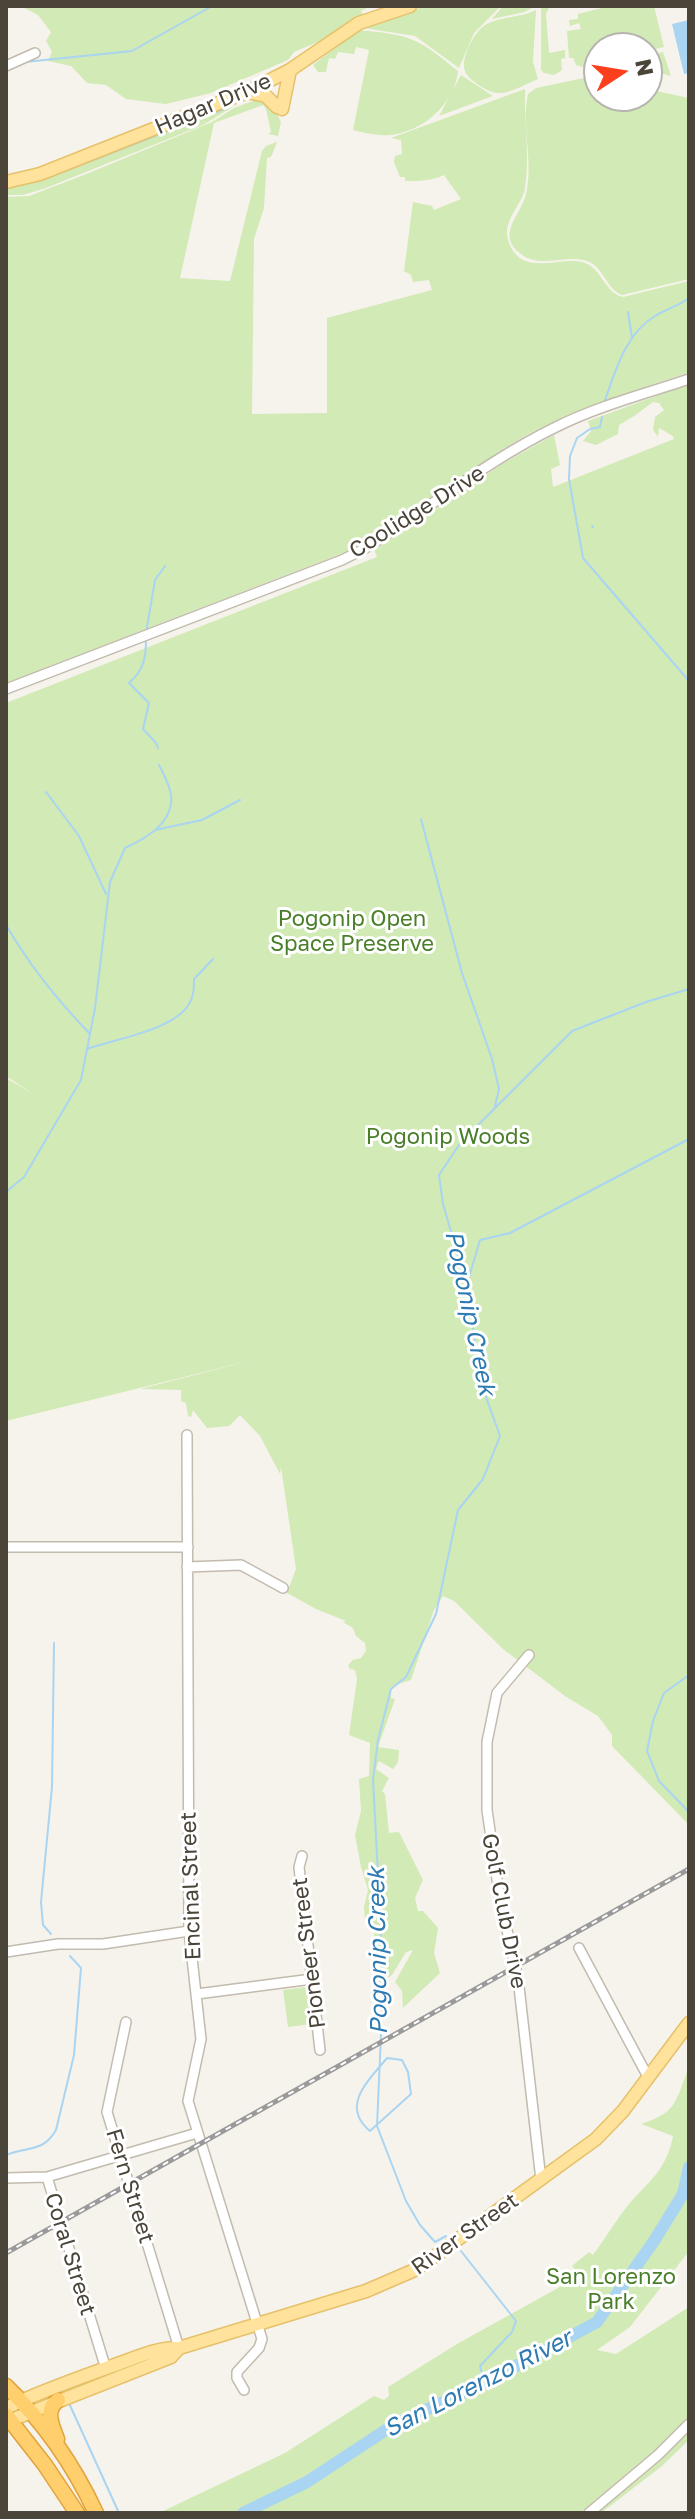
<!DOCTYPE html>
<style>
body{margin:0}
#map{position:relative;width:695px;height:2519px;overflow:hidden;background:#f6f3ec;font-family:"Golos Text",sans-serif}
canvas{display:block}
.frame{position:absolute;inset:0;border:8px solid #4b4439;pointer-events:none}
.north{position:absolute;left:583px;top:32px;width:80px;height:80px;box-sizing:border-box;background:#fff;border:2px solid #b7b4b0;border-radius:50%;rotate:78deg;font-size:22px;font-weight:700;line-height:32px;text-align:center;color:#4b4439}
.north::after{content:'';display:block;margin:auto;width:28px;height:36px;background:#fc3f1d;clip-path:polygon(50% 0,100% 100%,50% 72%,0 100%)}
</style>
<div id="map">
<canvas width="695" height="2519"></canvas>
<div class="frame"></div>
<div class="north">N</div>
</div>
<script>
const g = document.querySelector('canvas').getContext('2d');
g.lineJoin = 'round';
function fillPath(path, color) { g.fillStyle = color; g.fill(path, 'evenodd'); }
function stroke(path, color, width, dash) { g.strokeStyle = color; g.lineWidth = width; g.lineCap = dash ? 'butt' : 'round'; g.setLineDash(dash || []); g.stroke(path); }
function label(font, color, halo, rows, align = 'center') {
  g.font = font + ' "Golos Text",sans-serif'; g.lineWidth = 6; g.setLineDash([]); g.textBaseline = 'middle'; g.strokeStyle = halo; g.fillStyle = color; for (const [text, x, y, turn = 0] of rows) {
    g.save(); g.translate(x, y); g.rotate((+turn || 0) * Math.PI / 180); g.textAlign = isNaN(turn) ? turn : align; if (halo) g.strokeText(text, 0, 0); g.fillText(text, 0, 0); g.restore();
  }
}
fillPath(new Path2D(`
 M20,6H371L361,11L363,15L325,39L294,52L288,60L211,93L166,104L126,99L106,85L87,83L71,66L48,61L52,52L46,41L51,32L38,15Z
 M429,6H501L474,33L459,68L415,36L364,28L399,13Z
 M503,6H535L525,12L492,19Z
 M541,6H550L546,14L549,53L565,50V58L561,59L562,70L554,75L544,73L541,70Z
 M610,6H654L664,47L647,51V48H599V63L583,67L576,65L573,58H569L567,31L581,29L579,23L570,26L569,20L578,19V14Z
 M536,10L533,62L538,79C525,84 511,94 497,93C487,92 464,78 464,67C463,54 475,30 487,24C502,16 521,18 536,10Z
 M359,30C411,35 418,38 458,71C455,104 422,132 390,135C377,136 365,133 353,130L369,50L356,47L354,54L338,52L335,59L329,58L326,72H318L313,65Z
 M663,52L671,76L660,73L657,84L647,82V56Z
 M461,75L493,96L439,116Z
 M589,77L599,78V96H647V89L689,98V279L622,295C606,289 604,267 587,261C567,254 539,269 521,254C495,235 521,215 526,194C534,162 521,126 528,94L536,88Z
 M525,89C524,121 530,156 525,188C522,204 507,216 507,233C507,243 513,253 521,259C539,269 563,258 582,262C602,267 604,293 623,297L689,281V372C632,392 571,409 518,440C459,476 406,523 343,553L6,683V197L29,196L89,173L212,122L234,108L253,101L258,99L273,105L281,122L278,136L268,134L271,132L266,109L263,105L214,123L180,278L230,281L262,151L266,146L277,142L271,157L267,158L264,208L254,239L252,414L327,413V318L432,290L429,280L413,282L411,275L404,271L413,202L432,206L434,210L461,199L444,175C432,181 419,181 405,181V177H400L394,162L395,156L402,154L401,140L391,138Z
 M234,106L203,125L46,188L23,195H6V188L40,180L213,112L214,113Z
 M689,384V1825L612,1746V1735L598,1716L565,1696L503,1649L454,1601L443,1596L434,1610L411,1680L395,1685L390,1690L391,1698L395,1699L378,1747L399,1750L398,1762L393,1769L379,1761L376,1769L389,1778L382,1791L385,1794L389,1833L399,1832L423,1880L415,1898L418,1911H423L438,1928L434,1953L440,1973L403,2008L402,1991L395,1982L413,1950L406,1952L392,1975L379,1984L373,1925L365,1921L364,1907L368,1890L361,1867L355,1835L361,1811L359,1779L369,1776L370,1743L349,1735L357,1679L355,1670L350,1669L348,1665L353,1660L361,1658L366,1651L365,1643L356,1636L353,1628L343,1622L346,1621L316,1609L287,1593L296,1569L281,1467L280,1474L260,1436L240,1415L229,1426L207,1428L193,1410L191,1417L188,1416L186,1403L181,1401V1390L140,1389L265,1357L6,1421V1078L32,1093L6,1076V703L377,557L374,550L502,464L554,435L560,465L551,469L553,487L674,439L673,436L659,428L658,437L653,430L655,417L664,410L659,403L653,402C640,412 632,418 619,425L618,434L596,445L583,441L591,431L588,421Z
 M306,1987L311,2024L288,2027L283,1990Z
 M687,2072L689,2251L630,2327L597,2350L616,2354L689,2307V2440L662,2466L601,2513H159L285,2453L374,2396L384,2400L389,2396L388,2387L457,2344L567,2283L577,2272L572,2266L589,2252L593,2255C608,2235 621,2211 638,2194C657,2175 668,2162 673,2136L641,2124C675,2113 675,2104 687,2072Z`), '#d2eab5');
fillPath(new Path2D(`
 M689,20V73L684,74L672,24Z`), '#a9d4f2');
stroke(new Path2D(`
 M25,62L132,51L212,6
 M88,162L224,109
 M628,312L632,338
 M604,403C615,372 625,334 655,316C666,309 679,306 689,298
 M602,417L600,427L590,429L577,438L570,456L569,479L583,558L689,681
 M592,526L593,527
 M146,633L155,580L165,566
 M146,639C146,658 144,670 129,683L149,703L143,729L156,743L158,748
 M46,792L79,836L106,894
 M421,819L462,973L492,1059L499,1089L495,1106
 M155,830L202,820L240,800
 M6,925C30,966 57,1000 90,1034
 M87,1049C115,1039 174,1030 189,1004C194,996 194,988 194,979L213,959
 M6,1192L24,1177L81,1080L95,1008L110,882L125,848C143,840 169,825 171,803C173,791 164,775 159,765
 M467,1284L480,1240L510,1233L689,1139
 M689,1675L664,1693L653,1721L647,1751L659,1781L689,1812
 M51,1934L43,1925L41,1902L52,1787L54,1643
 M387,2058L402,2060L408,2072L411,2094L370,2131C340,2106 368,2081 387,2058Z
 M6,2155C27,2146 43,2153 56,2130L74,2055L81,1968L70,1956
 M446,2236L435,2242L420,2225L406,2201L377,2126L382,2011L381,1931L373,1780L378,1740L391,1689L406,1677L436,1614L458,1510L483,1479L500,1436L481,1383L467,1287L443,1204L439,1175L461,1142L572,1031L646,1002L689,989
 M461,2251L516,2321L512,2332L480,2366L482,2374L479,2386
 M68,2401L119,2513`), '#a9d4f2', 2);
stroke(new Path2D(`
 M243,2513L307,2482L395,2424L479,2386L597,2322L654,2241L683,2194L689,2167`), '#a9d4f2', 12);
const minor = new Path2D(`
 M6,66L35,53
 M6,689L342,560L364,549C428,509 488,460 556,427C598,406 645,394 689,379
 M187,1435L189,1931L201,2039L188,2101L262,2339L259,2348L237,2372V2378L244,2390
 M6,1547H188
 M187,1567L241,1565L283,1588
 M529,1655L497,1693L487,1742V1810L500,1900L518,1978L541,2180
 M302,1856L299,1867L320,2050
 M579,1948L648,2077
 M6,1952L58,1944H103L189,1931
 M197,1994L312,1979
 M126,2022L107,2112L179,2348
 M47,2177L106,2369
 M6,2178L47,2177L197,2133
 M589,2513L658,2455L689,2424`);
const major = new Path2D(`
 M247,92L266,96L277,107
 M282,109L290,70
 M6,182L40,174L247,92L290,70L359,23L410,6
 M6,2408C41,2391 76,2379 112,2366C133,2359 157,2347 179,2348L366,2291L417,2269L596,2139L623,2111L689,2023
 M6,2422L171,2357L179,2348`);
const highway = new Path2D(`
 M6,2386C44,2422 74,2466 96,2513
 M6,2415L45,2465L77,2513
 M57,2439C52,2425 44,2411 58,2400`);
stroke(minor, '#c2bbae', 12);
stroke(major, '#e6c16a', 15);
stroke(highway, '#e0a43c', 17);
stroke(minor, '#fff', 9);
stroke(major, '#ffe39c', 12);
stroke(highway, '#ffcf6e', 14);
const rail = new Path2D(`
 M6,2253L689,1869`);
stroke(rail, '#9a9a9a', 5);
stroke(rail, '#fff', 2, [6]);
label('22px', '#4b4439', '#fff', [
 ["Hagar Drive",213,104,-23],
 ["Coolidge Drive",417,512,-32],
 ["Encinal Street",191,1886,-92],
 ["Golf Club Drive",504,1911,79],
 ["Pioneer Street",309,1953,-97],
 ["Fern Street",130,2186,73],
 ["River Street",465,2234,-35],
 ["Coral Street",70,2254,73]
]);
label('22px', '#4a7f2a', '#fff', [
 ["Pogonip Open",352,919],
 ["Space Preserve",352,944],
 ["Pogonip Woods",448,1137],
 ["San Lorenzo",611,2277],
 ["Park",611,2302]
]);
label('italic 24px', '#2e7ab2', '#fff', [
 ["Pogonip Creek",470,1313,78],
 ["Pogonip Creek",378,1951,-91],
 ["San Lorenzo River",478,2384,-27]
]);
</script>
